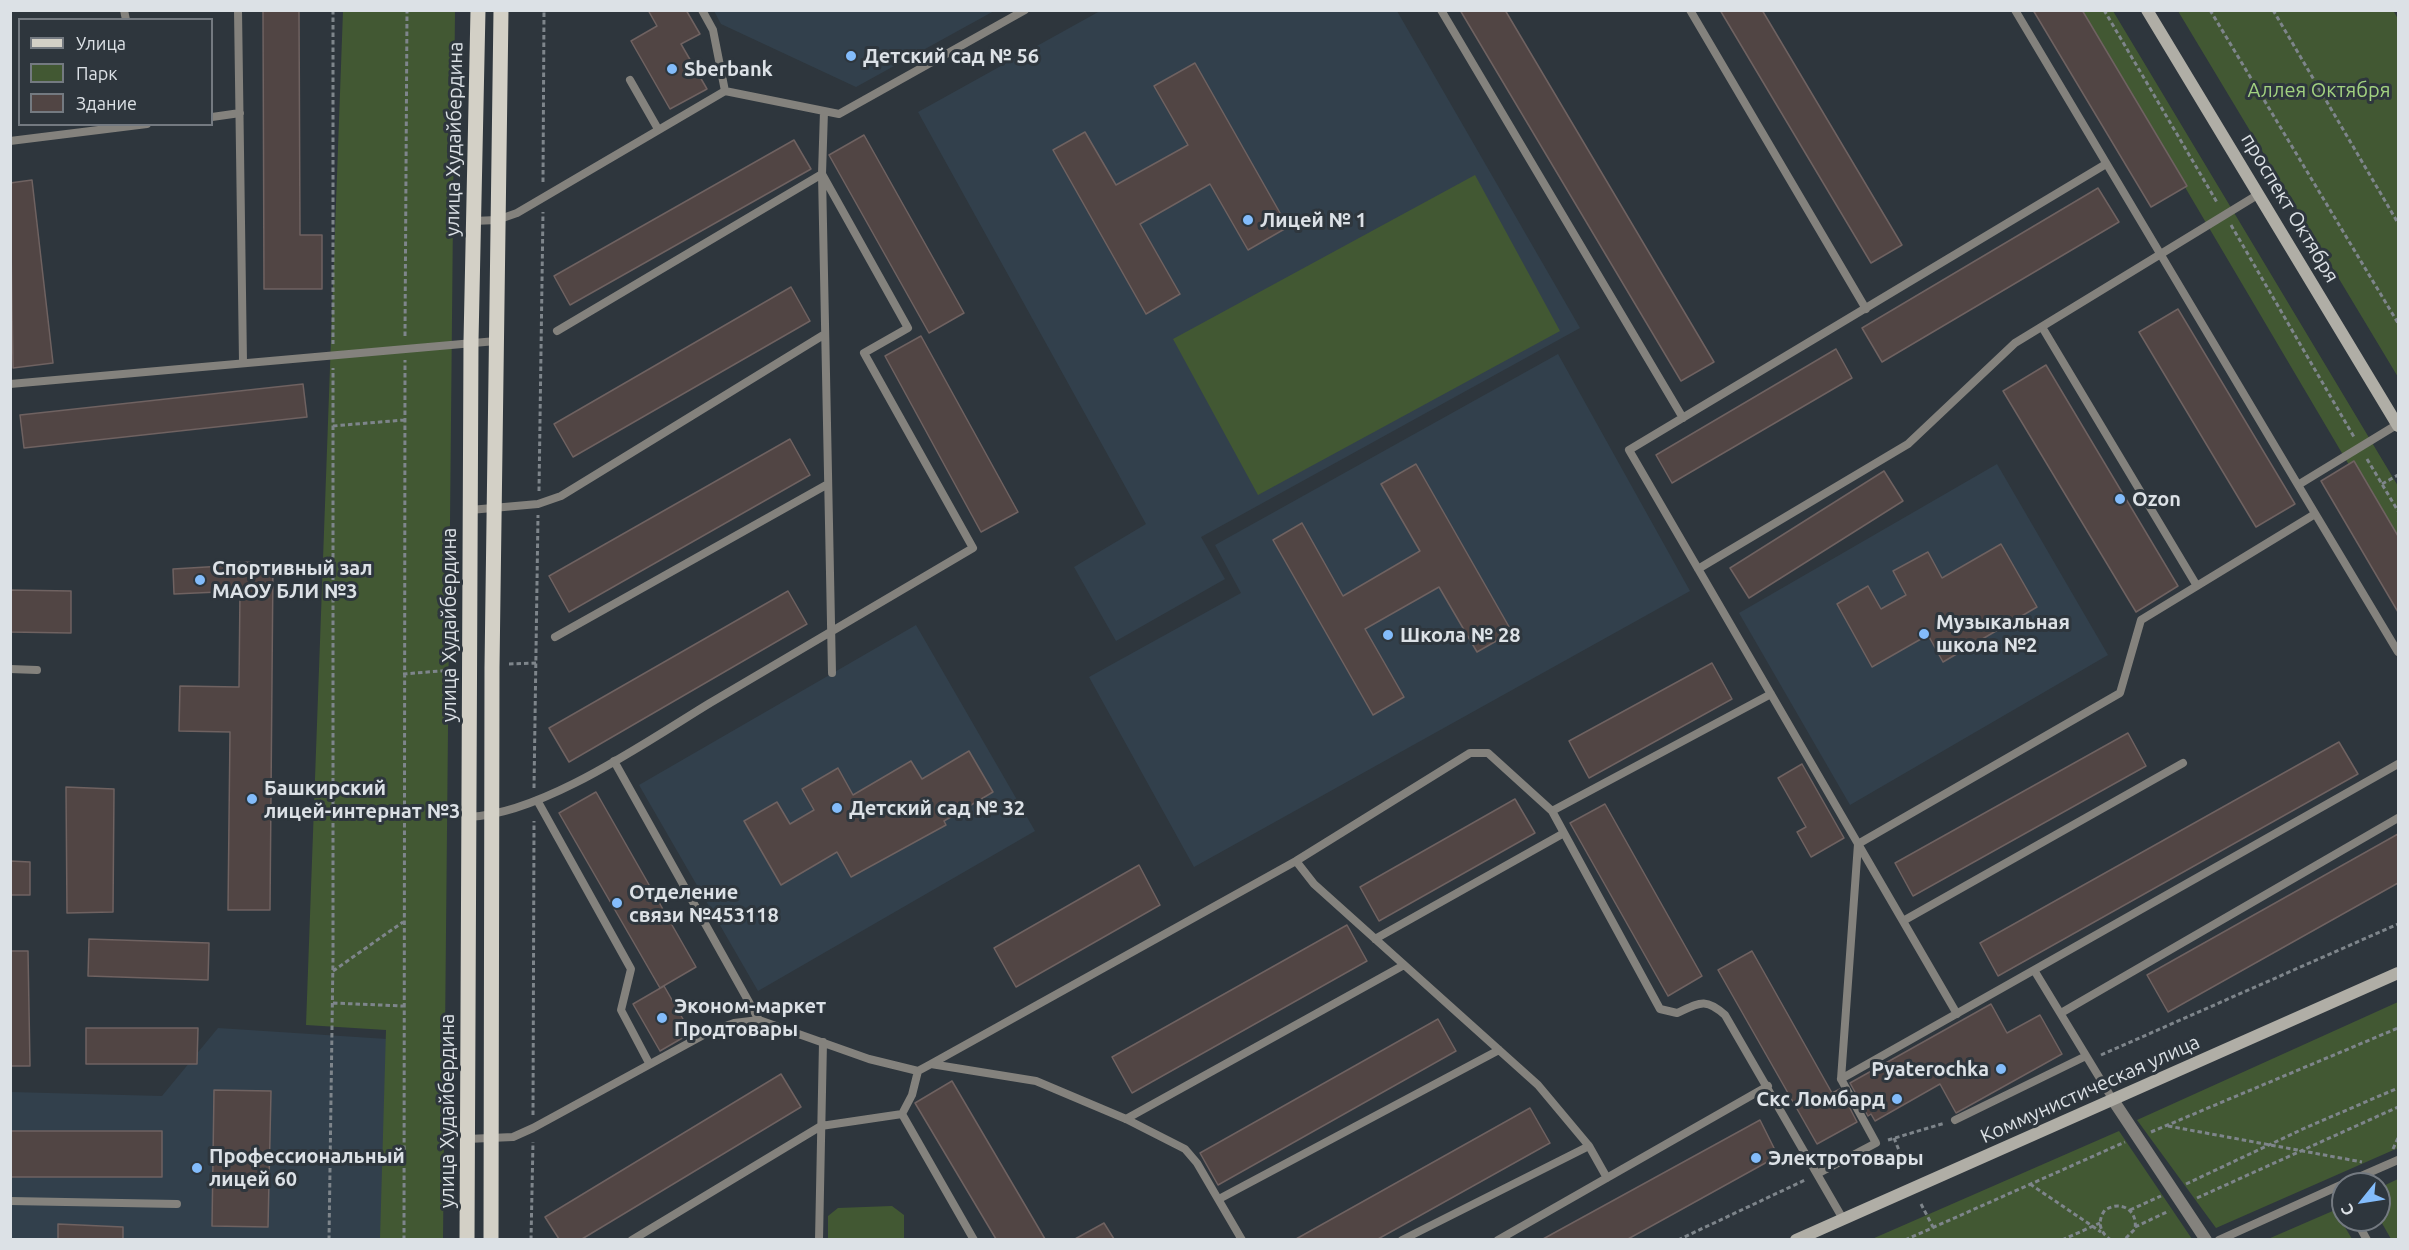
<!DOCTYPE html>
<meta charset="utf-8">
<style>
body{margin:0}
#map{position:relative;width:2409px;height:1250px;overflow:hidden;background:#2e363d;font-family:Ubuntu,sans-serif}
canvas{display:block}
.frame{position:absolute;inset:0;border:12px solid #dce1e6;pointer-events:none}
.legend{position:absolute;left:18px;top:18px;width:195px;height:108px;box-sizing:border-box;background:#2e363d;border:2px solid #747a81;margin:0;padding:8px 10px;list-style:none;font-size:18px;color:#dce1e6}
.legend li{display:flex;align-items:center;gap:12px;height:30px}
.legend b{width:30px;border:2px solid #747a81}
.north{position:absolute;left:2331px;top:1172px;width:60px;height:60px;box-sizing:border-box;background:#2e363d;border:2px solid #747a81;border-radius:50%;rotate:240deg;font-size:16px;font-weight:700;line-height:24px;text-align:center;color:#dce1e6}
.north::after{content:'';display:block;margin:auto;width:21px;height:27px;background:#83bcfb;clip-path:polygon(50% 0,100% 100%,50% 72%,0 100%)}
</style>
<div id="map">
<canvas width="2409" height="1250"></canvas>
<div class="frame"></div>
<ul class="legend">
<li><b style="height:8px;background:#d3d0c6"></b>Улица</li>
<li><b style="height:16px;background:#425833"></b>Парк</li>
<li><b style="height:16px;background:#514544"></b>Здание</li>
</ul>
<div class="north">С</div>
</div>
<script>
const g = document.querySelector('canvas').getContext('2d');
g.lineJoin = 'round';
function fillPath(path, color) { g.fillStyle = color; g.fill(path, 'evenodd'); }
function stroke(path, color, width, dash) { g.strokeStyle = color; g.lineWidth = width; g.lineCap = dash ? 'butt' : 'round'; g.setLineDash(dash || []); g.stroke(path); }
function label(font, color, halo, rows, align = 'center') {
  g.font = font + ' Ubuntu,sans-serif'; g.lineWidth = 6; g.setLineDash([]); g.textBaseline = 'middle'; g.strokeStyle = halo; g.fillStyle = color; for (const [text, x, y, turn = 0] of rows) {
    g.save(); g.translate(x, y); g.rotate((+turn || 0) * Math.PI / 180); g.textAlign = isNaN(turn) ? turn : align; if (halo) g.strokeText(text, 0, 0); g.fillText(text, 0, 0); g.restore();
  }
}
fillPath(new Path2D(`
 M714,11H994L856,87L721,24Z
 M1100,11H1397L1580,328L1201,537L1225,579L1116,641L1074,567L1146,524L918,112Z
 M1558,354L1690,591L1194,867L1089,677L1241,593L1215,545Z
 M1997,464L2108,655L1850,805L1739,613Z
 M916,625L1035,831L758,991L639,785Z
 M218,1028L387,1039L381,1239L11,1240V1092L162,1096Z`), '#32404c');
fillPath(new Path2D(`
 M2393,10L2398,19V377L2178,11Z
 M343,11H455L443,1239H380L386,1030L306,1025Z
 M2081,11H2113L2398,486V548Z
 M1475,175L1560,331L1258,495L1173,339Z
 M2398,1002V1148L2216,1228L2137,1120Z
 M2119,1131L2192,1239H1872Z
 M2398,1179V1239H2391L2379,1218V1188Z
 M892,1206L904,1215V1239H828V1216L838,1208Z
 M2335,1210L2352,1239H2268Z`), '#425833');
const building = new Path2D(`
 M263,10H299L300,235H322V289H264Z
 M648,10H686L700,34L681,44L707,89L670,109L631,41L657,26Z
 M1460,10H1505L1714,362L1681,381Z
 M1720,10H1762L1902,245L1871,263Z
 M2033,10H2082L2187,186L2151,207Z
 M1195,63L1288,227L1248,250L1210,184L1140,224L1180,294L1146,314L1053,150L1085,132L1116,185L1188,145L1154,86Z
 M864,135L964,313L929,333L829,155Z
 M794,140L811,169L570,305L554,276Z
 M32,180L53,363L13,368L10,183Z
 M2098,188L2119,222L1882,362L1862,328Z
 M791,287L810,321L573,457L554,424Z
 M2178,309L2295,504L2256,527L2139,332Z
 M921,336L1018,512L981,532L885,356Z
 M1836,349L1852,378L1672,483L1656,455Z
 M2046,365L2178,586L2136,612L2003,391Z
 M303,384L307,417L24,448L20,415Z
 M790,439L810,475L569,612L549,576Z
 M2354,461L2398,536V612L2321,481Z
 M1416,464L1512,632L1477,652L1439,587L1365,629L1404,697L1373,715L1273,540L1302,523L1343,596L1420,551L1381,484Z
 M1884,471L1903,501L1749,598L1730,568Z
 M2001,544L2037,607L1943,662L1928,635L1872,667L1837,604L1868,586L1881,609L1906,595L1893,571L1928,552L1942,578Z
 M240,562L273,563L270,910H228L230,732L179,731L180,686L239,687L240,591L174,594L173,569L240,565Z
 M10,590L71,591V633L10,632Z
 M788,591L807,624L569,762L549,728Z
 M1712,663L1732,699L1589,778L1569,741Z
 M2128,733L2146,766L1913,896L1895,863Z
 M2339,742L2358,774L1998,976L1980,943Z
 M969,751L993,792L944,821L946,825L851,877L837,852L781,885L744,821L777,802L790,824L814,810L802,789L838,768L853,795L911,761L922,779Z
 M1802,764L1844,838L1811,857L1797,832L1806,827L1778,778Z
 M66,787L114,789L113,912L67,913Z
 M596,792L696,967L660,988L559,813Z
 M1515,799L1535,833L1379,921L1360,887Z
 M1605,804L1702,976L1668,996L1570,823Z
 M2398,834V883L2168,1012L2147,975Z
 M10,861L30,862V895H10Z
 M1139,865L1160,905L1016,987L994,948Z
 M1347,925L1367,961L1132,1093L1112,1057Z
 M89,939L209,943L208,980L88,976Z
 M10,951H28L30,1066H10Z
 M1752,951L1832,1093L1840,1089L1857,1122L1817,1144L1718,970Z
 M664,986L691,1033L660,1051L633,1004Z
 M1991,1004L2007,1033L2040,1015L2062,1054L1956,1113L1940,1084L1875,1121L1871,1114L1868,1116L1850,1083Z
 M1438,1019L1456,1051L1218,1185L1200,1153Z
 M86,1028H198L197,1064H86Z
 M781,1074L801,1107L582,1239H559L545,1217Z
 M952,1081L1045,1239H996L915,1103Z
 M214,1090L271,1091L268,1227L212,1226Z
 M1530,1108L1550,1143L1378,1239H1296Z
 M1760,1120L1778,1156L1628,1239H1543Z
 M10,1131H162V1177H10Z
 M1104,1223L1114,1239H1075Z
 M58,1224L123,1227V1239H58Z`);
fillPath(building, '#514544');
stroke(building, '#6f6261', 1.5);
stroke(new Path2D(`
 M333,10V344
 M2104,10L2218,204
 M2210,10L2398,323
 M2273,10L2398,223
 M543,182L544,10
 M2231,225L2354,437
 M405,336L407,10
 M333,426L404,420
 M2367,459L2398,511
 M2382,484L2398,475
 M539,491L543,212
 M509,664L536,663
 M403,674L453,670
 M534,788L538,515
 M333,971L403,922
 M333,1003L403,1006
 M2101,1055L2398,924
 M533,1115L534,821
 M2168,1126L2362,1162
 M2151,1132L2398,1028
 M1894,1138L1905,1165
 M1888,1140L1945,1123
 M2393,1149L2398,1138
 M2030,1184L2101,1232
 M2186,1184L2305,1128L2398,1088
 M2197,1198L2398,1107
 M1921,1204L1933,1227
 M2130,1210L2161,1196
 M2135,1227L2169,1211
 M329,1240L333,958V368
 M404,1240L405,360
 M531,1240L533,1142
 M1678,1240L1805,1180
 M1905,1240L2125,1142
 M2062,1240L2100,1223
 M2111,1240C2099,1232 2097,1221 2105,1210C2121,1200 2138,1210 2135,1229L2124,1240`), '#7e858b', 3, [4.5, 3]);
stroke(new Path2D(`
 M124,10L126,20
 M238,10L243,362
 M702,10L713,30L725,91
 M1441,10L1683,418
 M1690,10L1866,309
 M2015,10L2298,485
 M630,80L658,129
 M212,117L240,113
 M10,141L147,124
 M473,221L497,220L517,213L725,91L839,114L1025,10
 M2042,327L2197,586
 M557,331L822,174L832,673
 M10,384L496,341
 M2398,424L2298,485L2398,652
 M470,510L538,504L561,496L825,334
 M1698,569L1908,444L2015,343L2259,194
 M555,637L828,484
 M10,669L37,670
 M614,761L759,1020
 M537,800L631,969L621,1010L649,1063
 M1552,811L1771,694
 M469,817C543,814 646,742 710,703C798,651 886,599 973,548L864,353L908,328L822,174L824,111
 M1296,861L1314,884L1538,1085L1589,1146L1607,1178
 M1903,921L2183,763
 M1375,939L1564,833
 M2034,970L2398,764
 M2061,1013L2398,818
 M1957,1014L1629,450L2106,164
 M931,1064L1296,861L1470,753H1488L1552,811L1660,1009L1677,1013C1699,1003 1705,997 1725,1015L1843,1219
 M918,1071L912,1095L902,1114L974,1240
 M1841,1079L1858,844L2120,693L2141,620L2315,514
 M1126,1119L1404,965
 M1955,1120L2086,1056
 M467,1139L513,1137L533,1128L709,1032L734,1023L759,1020L869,1059L918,1071L931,1064L1036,1081L1126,1119L1185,1149L1197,1163L1242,1240
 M1817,1174L1876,1143L1841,1079L2034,970L2113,1100
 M2343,1184L2398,1160
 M1219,1199L1499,1050
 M10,1201L177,1204
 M2356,1220L2367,1240
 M632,1240L821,1126L902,1114
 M819,1240L823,1042
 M1402,1240L1589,1146
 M1498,1240L1768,1086
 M2219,1240L2343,1184`), '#84827d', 8);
stroke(new Path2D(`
 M2113,1100L2206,1240`), '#84827d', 12);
stroke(new Path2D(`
 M2147,10L2398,426
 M1796,1240L2398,973`), '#b0aea6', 12);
stroke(new Path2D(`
 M467,1240L471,341L478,10
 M491,1240L492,667L501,10`), '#d3d0c6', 15);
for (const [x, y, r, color] of [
 [851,56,6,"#83bcfb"],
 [672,69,6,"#83bcfb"],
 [1248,220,6,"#83bcfb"],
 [2120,499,6,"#83bcfb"],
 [200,580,6,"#83bcfb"],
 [1924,634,6,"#83bcfb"],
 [1388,635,6,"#83bcfb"],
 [252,799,6,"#83bcfb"],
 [837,808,6,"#83bcfb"],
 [617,903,6,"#83bcfb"],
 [662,1018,6,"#83bcfb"],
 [2001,1069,6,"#83bcfb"],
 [1897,1099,6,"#83bcfb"],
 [1756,1158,6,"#83bcfb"],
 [197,1168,6,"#83bcfb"]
]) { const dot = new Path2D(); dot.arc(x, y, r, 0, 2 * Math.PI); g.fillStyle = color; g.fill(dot); stroke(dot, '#2e363d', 2); }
label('bold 20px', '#dce1e6', '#2e363d', [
 ["Детский сад № 56",863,56],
 ["Sberbank",684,69],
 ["Лицей № 1",1260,220],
 ["Ozon",2132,499],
 ["Спортивный зал",212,568],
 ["МАОУ БЛИ №3",212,591],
 ["Музыкальная",1936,622],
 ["школа №2",1936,645],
 ["Школа № 28",1400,635],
 ["Башкирский",264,788],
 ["лицей-интернат №3",264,811],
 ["Детский сад № 32",849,808],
 ["Отделение",629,892],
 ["связи №453118",629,915],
 ["Эконом-маркет",674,1006],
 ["Продтовары",674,1029],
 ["Pyaterochka",1989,1069,"right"],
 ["Скс Ломбард",1885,1099,"right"],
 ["Профессиональный",209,1156],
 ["лицей 60",209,1179],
 ["Электротовары",1768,1158]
], 'left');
label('20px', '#a2d280', '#2e363d', [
 ["Аллея Октября",2319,90]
]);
label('20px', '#dce1e6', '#2e363d', [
 ["улица Худайбердина",454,139,-89],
 ["проспект Октября",2290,208,59],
 ["улица Худайбердина",449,625,-90],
 ["Коммунистическая улица",2090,1089,-24],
 ["улица Худайбердина",447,1111,-90]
]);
</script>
